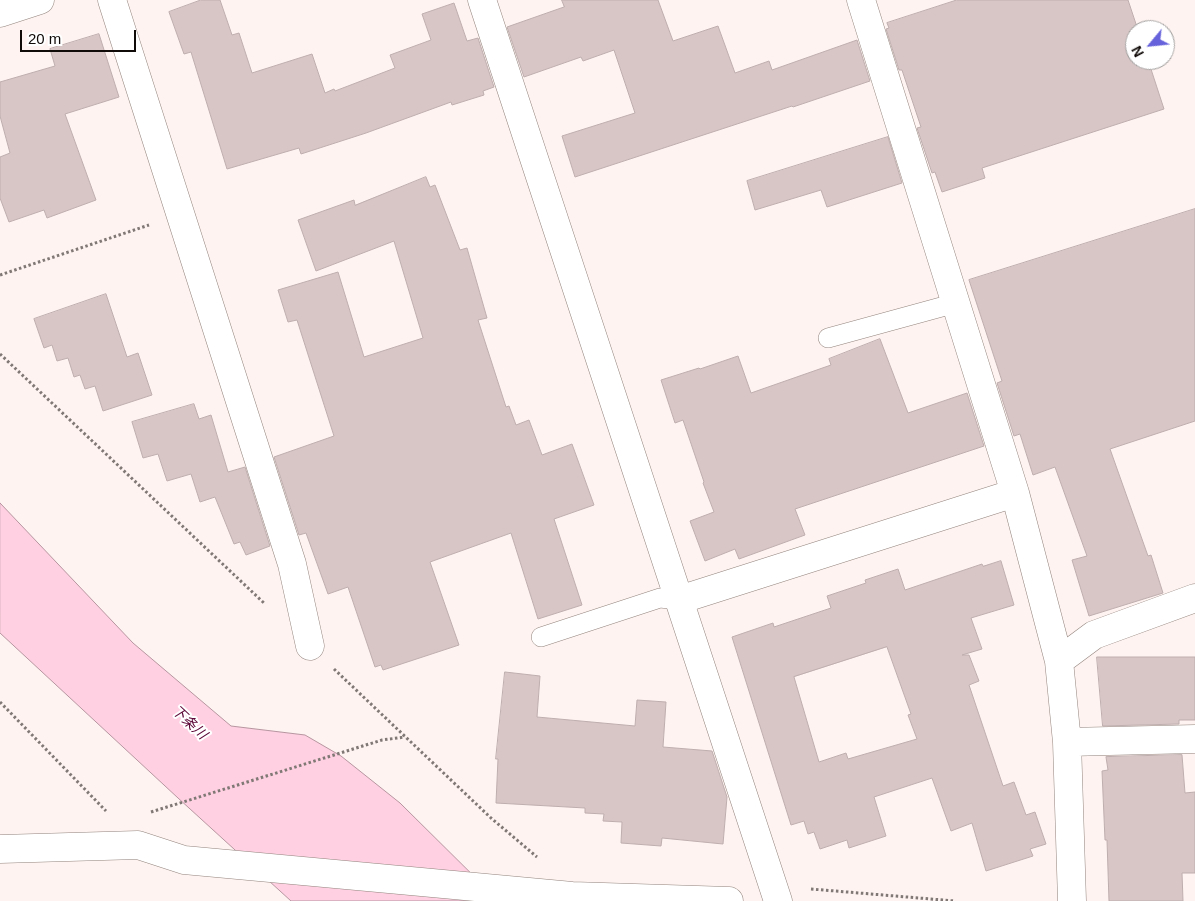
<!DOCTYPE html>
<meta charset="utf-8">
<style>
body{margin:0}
#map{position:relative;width:1195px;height:901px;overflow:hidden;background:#fef3f0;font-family:Arial,sans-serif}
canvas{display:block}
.north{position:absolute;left:1125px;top:20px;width:50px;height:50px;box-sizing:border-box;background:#fff;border:1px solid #9f9d9c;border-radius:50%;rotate:242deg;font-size:14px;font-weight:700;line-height:20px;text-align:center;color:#100a08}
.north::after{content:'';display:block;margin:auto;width:18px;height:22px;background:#6662db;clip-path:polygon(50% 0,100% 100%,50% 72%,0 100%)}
.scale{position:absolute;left:20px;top:30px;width:116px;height:22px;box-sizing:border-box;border:2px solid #100a08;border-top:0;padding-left:6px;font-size:15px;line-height:18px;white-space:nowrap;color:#100a08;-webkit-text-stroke:4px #fff;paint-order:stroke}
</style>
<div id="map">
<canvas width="1195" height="901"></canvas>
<div class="north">N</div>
<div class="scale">20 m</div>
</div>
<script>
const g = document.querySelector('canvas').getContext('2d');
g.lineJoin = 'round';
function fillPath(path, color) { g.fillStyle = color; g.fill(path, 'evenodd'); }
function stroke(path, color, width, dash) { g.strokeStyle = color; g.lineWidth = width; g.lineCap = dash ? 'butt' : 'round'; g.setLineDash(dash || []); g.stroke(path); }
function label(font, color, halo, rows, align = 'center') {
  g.font = font + ' Arial,"Noto Sans JP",sans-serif'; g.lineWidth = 4; g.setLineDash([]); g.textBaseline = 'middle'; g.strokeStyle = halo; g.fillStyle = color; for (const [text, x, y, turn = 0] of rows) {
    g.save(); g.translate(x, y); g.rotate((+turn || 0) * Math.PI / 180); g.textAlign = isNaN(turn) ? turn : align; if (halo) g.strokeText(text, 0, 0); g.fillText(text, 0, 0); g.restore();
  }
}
const water = new Path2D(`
 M0,503L133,643L231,726L305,735L341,756L400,803L499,901H291L178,798L0,633Z`);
fillPath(water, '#fed0e1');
stroke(water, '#b795a0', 1);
const building = new Path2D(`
 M201,0H220L232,35L239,33L252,73L312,54L325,93L334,89L335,91L395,68L390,55L431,40L422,14L454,3L467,41L478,38L494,87L483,91L484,95L452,105L451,102L366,133L301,154L299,148L227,169L191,52L184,54L169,12Z
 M562,0H658L673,41L718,26L735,73L769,61L772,70L857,40L870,81L793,107L792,106L575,177L562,136L635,113L614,50L583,61L581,57L524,77L507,27L564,7Z
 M957,0H1128L1138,30H1135V60H1148L1164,109L982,168L985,178L942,192L935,172L932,173L917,128L921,127L902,70H899L886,29L889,28L887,23Z
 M99,34L119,97L65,114L96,200L47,218L44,210L9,222L0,198V157L10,153L0,116V82L55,66L50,49Z
 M888,137L902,183L827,207L821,190L755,210L747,181Z
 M426,177L430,187L435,185L460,250L467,248L487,318L478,320L506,407L509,406L516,425L529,420L542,455L572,444L594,505L554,519L582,605L538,619L511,533L430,562L459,645L383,670L381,665L375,667L348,587L328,594L306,533L299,535L274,457L334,436L297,320L288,322L278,290L338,272L364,357L423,338L394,241L316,271L298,220L354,200L355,205Z
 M1195,209V421L1110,449L1148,556L1151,555L1163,593L1089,616L1072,560L1087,556L1055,467L1033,475L1020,434L1014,436L997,383L1002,381L969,280Z
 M106,294L127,357L138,353L152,395L103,411L95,386L85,389L80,375L74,377L68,358L57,361L52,345L44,348L34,319Z
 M880,339L908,413L967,393L984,446L795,509L805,535L739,559L735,549L705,561L690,521L714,512L703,483L704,482L683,420L675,423L661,380L699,368L700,369L738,356L751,393L831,365L829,359Z
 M194,404L199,419L211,415L228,472L245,467L270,546L246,555L240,542L234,544L215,497L200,502L191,474L167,481L158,454L143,458L132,422Z
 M1001,561L1014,605L971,618L982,649L962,655H969L979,681L969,685L1003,786L1014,782L1026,815L1035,812L1046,844L1030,849L1033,856L986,871L972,823L951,831L932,778L874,797L886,836L849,848L847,840L820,849L814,832L808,834L804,821L791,825L732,637L773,623L774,627L831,608L827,596L866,583L865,580L898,569L905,590L982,564L983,566ZM887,647L911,714L908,715L917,739L848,759L846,753L819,762L794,677Z
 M1097,657H1195V720H1179V724L1103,726Z
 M505,672L540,676L537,717L635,726L637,700L666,702L663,747L712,751L727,797L723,844L662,838L661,846L621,843L622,822L603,821L604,814L585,813V808L496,803L498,759H496Z
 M1182,755L1185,793L1195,792V873H1182L1183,901H1109L1107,840H1105L1102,771L1108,770L1106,757Z`);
fillPath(building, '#d8c6c6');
stroke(building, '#bfaeae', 1);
const lane = new Path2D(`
 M828,338L956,303
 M541,637L660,598L679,600`);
const street = new Path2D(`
 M112,0L292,564L310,646
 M482,0L778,901
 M861,0L1015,493L1059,661L1067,742L1072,901
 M0,13L40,0
 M679,600L1015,493
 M1059,661L1094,635L1195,598
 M1067,742L1195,739`);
const secondary = new Path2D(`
 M0,849L138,845L184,860L572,896L729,901`);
stroke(lane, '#93847e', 20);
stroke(street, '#93847e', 29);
stroke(secondary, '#93847e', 29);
stroke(new Path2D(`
 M0,275L149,225
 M0,354L264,603
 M334,669L491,818L537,857
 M0,702L106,811
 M151,812L382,740L405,737
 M811,889L955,901`), '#807875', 3, [2.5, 2.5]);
stroke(lane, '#fff', 19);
stroke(street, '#fff', 28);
stroke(secondary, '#fff', 28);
label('italic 14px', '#5a0535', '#fff', [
 ["下条川",189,723,43]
]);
</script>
